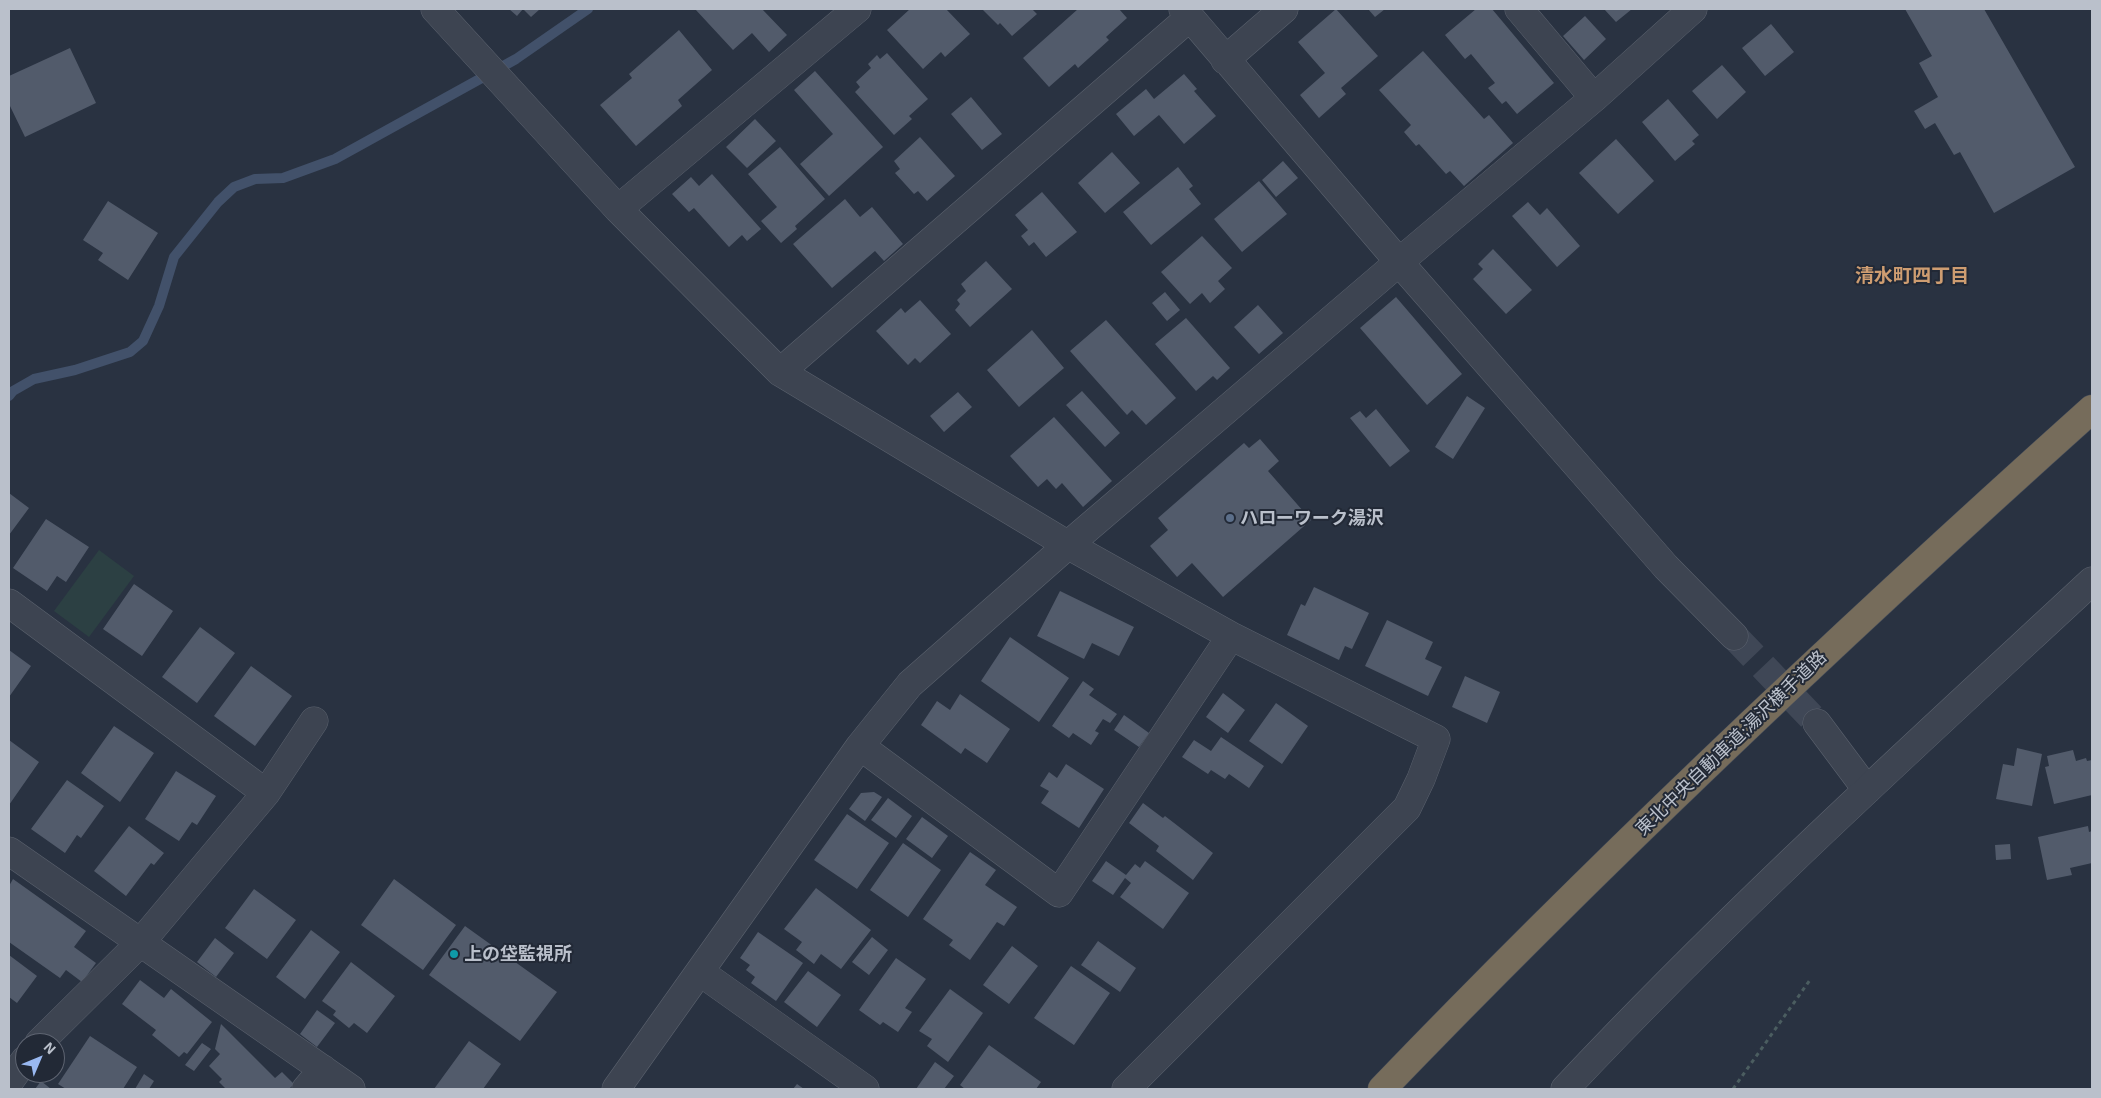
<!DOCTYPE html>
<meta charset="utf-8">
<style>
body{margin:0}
#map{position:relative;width:2101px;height:1098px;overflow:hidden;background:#293241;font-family:"Exo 2",sans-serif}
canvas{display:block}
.frame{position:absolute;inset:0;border:10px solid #bac0cb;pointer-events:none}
.north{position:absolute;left:15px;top:1033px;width:50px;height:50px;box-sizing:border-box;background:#222936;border:1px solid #5f6572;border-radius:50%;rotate:45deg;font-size:14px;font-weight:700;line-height:20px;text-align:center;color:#bac0cb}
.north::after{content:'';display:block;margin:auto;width:18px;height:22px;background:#99b8f1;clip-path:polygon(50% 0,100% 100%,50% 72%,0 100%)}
</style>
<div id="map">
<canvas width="2101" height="1098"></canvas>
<div class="frame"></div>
<div class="north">N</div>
</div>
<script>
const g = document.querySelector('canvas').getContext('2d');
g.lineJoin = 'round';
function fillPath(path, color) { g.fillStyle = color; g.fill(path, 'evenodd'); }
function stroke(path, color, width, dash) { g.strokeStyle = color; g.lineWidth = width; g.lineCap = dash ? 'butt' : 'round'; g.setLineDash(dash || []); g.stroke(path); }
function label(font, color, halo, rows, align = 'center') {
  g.font = font + ' "Exo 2","Noto Sans JP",sans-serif'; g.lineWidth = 4; g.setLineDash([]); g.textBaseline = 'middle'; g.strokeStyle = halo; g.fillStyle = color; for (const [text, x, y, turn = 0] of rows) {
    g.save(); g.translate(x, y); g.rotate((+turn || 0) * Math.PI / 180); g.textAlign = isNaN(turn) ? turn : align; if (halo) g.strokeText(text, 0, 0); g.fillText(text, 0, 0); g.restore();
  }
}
fillPath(new Path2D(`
 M99,550L134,576L89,637L54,611Z`), '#2c4043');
stroke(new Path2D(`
 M9,396L13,391L34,379L75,370L130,352L143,341L159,306L174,257L218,202L234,187L255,179L283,178L335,159L516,59L588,9`), '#42516a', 10);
fillPath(new Path2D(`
 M509,9H540L531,17L523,9L517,16Z
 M695,9H762L787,35L769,52L752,33L733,50Z
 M910,9H946L970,34L945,57L941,52L923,69L887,30Z
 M982,9H1032L1037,14L1012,36L1000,23L998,25Z
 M1078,9H1119L1127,18L1106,37L1109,40L1078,68L1075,64L1049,87L1023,58Z
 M1336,9L1378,56L1341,88L1346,94L1319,118L1300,95L1325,73L1298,42Z
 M1368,9H1385L1375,17Z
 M1476,9H1492L1554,83L1517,114L1506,101L1502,104L1488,88L1495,83L1471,54L1465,59L1445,35Z
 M1604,9H1632L1616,22Z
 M1905,9H1984L2075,167L1994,213L1960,152L1954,155L1935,123L1925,129L1914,111L1938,97L1919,63L1932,56Z
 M1585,16L1606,39L1584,60L1563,36Z
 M1771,24L1794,52L1765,76L1742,48Z
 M679,30L712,70L678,100L682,106L636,146L600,105L632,78L629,74Z
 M70,48L96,103L25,137L9,104V76Z
 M1423,51L1484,119L1489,115L1513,143L1464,186L1450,171L1446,174L1419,144L1416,146L1404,132L1411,125L1379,90Z
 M887,53L928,99L909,116L912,119L894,135L855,92L860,87L856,82L871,68L868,64L877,55L880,59Z
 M1722,65L1746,92L1717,119L1692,91Z
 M815,71L883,147L829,196L800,164L833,134L794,90Z
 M1184,74L1197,89L1194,91L1216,116L1184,144L1159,115L1134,136L1116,114L1146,89L1154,99Z
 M971,97L1002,134L982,150L951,114Z
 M1668,99L1699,135L1692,141L1695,144L1675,161L1642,122Z
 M755,119L776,141L747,168L726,147Z
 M920,137L955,176L927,201L918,191L914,194L895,173L900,169L894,161Z
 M1616,139L1654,181L1618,214L1579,173Z
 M780,147L825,199L795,226L797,229L781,243L761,221L777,207L748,174Z
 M1112,152L1140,183L1105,213L1078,183Z
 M1283,161L1298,178L1276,197L1262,180Z
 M1178,167L1193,186L1189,189L1201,204L1151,245L1123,212Z
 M712,174L761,229L747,241L742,235L729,247L694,208L689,212L672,194L691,177L699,186Z
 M1259,181L1287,214L1242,252L1214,219Z
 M1042,192L1077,232L1046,257L1034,242L1029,246L1021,236L1028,230L1015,215Z
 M845,199L860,217L872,207L903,244L884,261L875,251L832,288L793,244Z
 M108,201L158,233L128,280L98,260L103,253L83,240Z
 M1528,202L1540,215L1547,208L1580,246L1557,267L1512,216Z
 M1202,236L1232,268L1218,281L1225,289L1210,303L1202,293L1190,304L1161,272Z
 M1493,249L1532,290L1506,314L1473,279L1483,269L1478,264Z
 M986,261L1012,289L970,327L955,310L960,304L957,300L966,291L961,284Z
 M1165,292L1180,310L1167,321L1152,303Z
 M1396,297L1462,374L1427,405L1360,328Z
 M920,300L951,334L920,363L915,358L908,365L876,331L901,308L905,313Z
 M1258,305L1283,333L1259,354L1234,327Z
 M1186,318L1230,368L1217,380L1213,376L1196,391L1155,344Z
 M1106,320L1176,398L1146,425L1132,410L1127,415L1070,351Z
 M1032,330L1064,368L1019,407L987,370Z
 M1082,391L1120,433L1105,447L1066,405Z
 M958,392L972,407L944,432L930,416Z
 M1467,396L1485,408L1453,459L1435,447Z
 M1376,409L1410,451L1390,467L1350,418L1360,411L1366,418Z
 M1054,417L1112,481L1083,507L1062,483L1056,489L1047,479L1038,487L1010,456Z
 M1260,439L1279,461L1268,471L1311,520L1223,597L1192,563L1177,577L1150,546L1168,530L1158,518L1244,443L1249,448Z
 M9,493L29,508L9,535Z
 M46,519L89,547L66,582L57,576L47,591L13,568Z
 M134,584L173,611L142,656L103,629Z
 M1314,587L1369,613L1352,649L1345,646L1339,660L1287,635L1301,604L1305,606Z
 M1060,591L1134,627L1119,656L1092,643L1084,659L1037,636Z
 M1387,620L1433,642L1425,659L1442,667L1428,696L1365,666Z
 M200,627L235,653L197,703L162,677Z
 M1010,637L1069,678L1039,722L981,681Z
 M9,650L31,666L9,697Z
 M251,666L292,696L255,746L214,716Z
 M1465,676L1500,692L1487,723L1452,707Z
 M1083,681L1094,689L1089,695L1117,714L1110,723L1103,719L1095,731L1099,733L1091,745L1073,733L1069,738L1052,726Z
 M1223,693L1245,710L1228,733L1206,717Z
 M960,694L1010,729L987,763L965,748L961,754L921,725L937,701L950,710Z
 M1276,703L1308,726L1282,764L1249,741Z
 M1124,715L1149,733L1139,747L1114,730Z
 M114,726L154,753L120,802L81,773Z
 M1221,737L1264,766L1249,788L1229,774L1225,779L1211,770L1208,774L1182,757L1194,740L1211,751Z
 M9,740L39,762L9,805Z
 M2017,748L2042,754L2032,806L1996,799L2003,764L2014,766Z
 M2073,750L2076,761L2086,758L2087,761L2092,760V795L2054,804L2045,767L2049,766L2047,756Z
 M1066,764L1104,789L1079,828L1041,803L1049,791L1040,786L1049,772L1057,778Z
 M176,771L216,796L197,825L192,822L179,841L145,819Z
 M67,780L104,806L81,838L77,835L65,853L31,829Z
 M874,792L882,797L865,821L849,809L861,793Z
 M888,798L912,816L896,838L871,820Z
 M1143,803L1163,818L1165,816L1213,853L1193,880L1156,851L1159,846L1129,823Z
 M847,814L889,843L857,889L814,860Z
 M922,817L948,836L932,858L906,839Z
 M129,826L164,853L154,865L151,863L126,896L94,871Z
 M2088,826L2089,832L2092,831V863L2070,868L2072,875L2047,880L2038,837Z
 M903,843L941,870L908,917L870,890Z
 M2010,844L2011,859L1996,860L1995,845Z
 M970,852L996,870L985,885L1017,907L1004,926L997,922L970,960L949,945L953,940L923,919Z
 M1106,861L1126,875L1135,864L1140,868L1145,861L1189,893L1163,929L1120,897L1131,883L1125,878L1113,895L1092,881Z
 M13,879L86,931L74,947L96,963L82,982L66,970L60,978L9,942V886Z
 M394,879L456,925L423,970L361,925Z
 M816,888L871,930L841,969L821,954L814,964L796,950L802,942L784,929Z
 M254,889L296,920L267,959L225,928Z
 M465,926L557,992L520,1041L429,975Z
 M311,930L340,952L305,999L276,977Z
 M758,932L803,963L776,1001L751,983L755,977L746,970L750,965L740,958Z
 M872,937L888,950L869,975L852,962Z
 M215,938L234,953L216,977L197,962Z
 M1098,941L1136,968L1120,992L1081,965Z
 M1012,946L1038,966L1009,1004L983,985Z
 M9,955L37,976L17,1003L9,997Z
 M896,958L926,979L905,1008L912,1012L898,1032L883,1022L880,1025L859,1010Z
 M351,962L395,996L367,1033L354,1023L349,1028L333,1015L336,1011L322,1001Z
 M1071,966L1110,993L1074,1045L1034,1018Z
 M808,971L841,995L817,1027L784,1002Z
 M140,980L164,998L171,989L212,1022L187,1054L184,1052L179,1057L152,1035L156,1030L122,1004Z
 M950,989L983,1013L948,1062L927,1046L932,1039L919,1031Z
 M317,1010L335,1023L317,1047L300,1034Z
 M221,1024L275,1078L282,1072L294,1084L289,1089H226L219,1082L222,1079L209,1066L220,1054L215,1049Z
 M90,1036L137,1067L123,1089H66L58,1084Z
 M469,1041L501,1064L483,1089H434Z
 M202,1043L211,1049L194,1071L185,1065Z
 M989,1045L1041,1082L1036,1089H965L960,1085Z
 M935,1062L954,1076L944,1089H916Z
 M144,1074L154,1081L149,1089H135Z
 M41,1081L51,1089H35Z
 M797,1084L804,1089H793Z`), '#525b6b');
stroke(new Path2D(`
 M1734,636L1817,723`), '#3f4756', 28, [28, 14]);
const minor = new Path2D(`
 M435,9L618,209L780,372L1068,545L1231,636L1436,739L1421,779L1407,808L1126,1089
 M1183,9L1399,262L1666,567L1734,636
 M1519,9L1594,98
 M1225,60L1284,9
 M618,209L857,9
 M780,372L1190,17
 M9,603L266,793
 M1817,723L1867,790
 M860,746L1059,893L1231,636
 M9,851L351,1089
 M700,972L865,1089
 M39,1043L141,942L266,793L314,721
 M9,1082L25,1060
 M306,1089L323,1069
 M616,1089L860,746L910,684L1068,545L1399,262L1594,98L1693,9`);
const tertiary = new Path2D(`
 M1565,1089C1732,911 1913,747 2092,581`);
const motorway = new Path2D(`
 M1382,1089C1609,853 1848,628 2092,409`);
stroke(minor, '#5b626e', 29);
stroke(tertiary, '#5b626e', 29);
stroke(motorway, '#484f5b', 29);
stroke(new Path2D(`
 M1733,1089L1810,980`), '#4b5d60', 3, [4, 4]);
stroke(minor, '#3d4451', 28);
stroke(tertiary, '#3d4451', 28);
stroke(motorway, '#766c5b', 28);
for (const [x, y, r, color] of [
 [1230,518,5,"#5c6f8a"],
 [454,954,5,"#0f9aa8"]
]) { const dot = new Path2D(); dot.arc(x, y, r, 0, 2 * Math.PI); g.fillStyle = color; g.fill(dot); stroke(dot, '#222936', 2); }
label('bold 18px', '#bac0cb', '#222936', [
 ["ハローワーク湯沢",1240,518],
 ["上の垈監視所",464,954]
], 'left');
label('18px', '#bac0cb', '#222936', [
 ["東北中央自動車道;湯沢横手道路",1731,743,-44]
]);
label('bold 19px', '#ce9d71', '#222936', [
 ["清水町四丁目",1912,276]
]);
</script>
